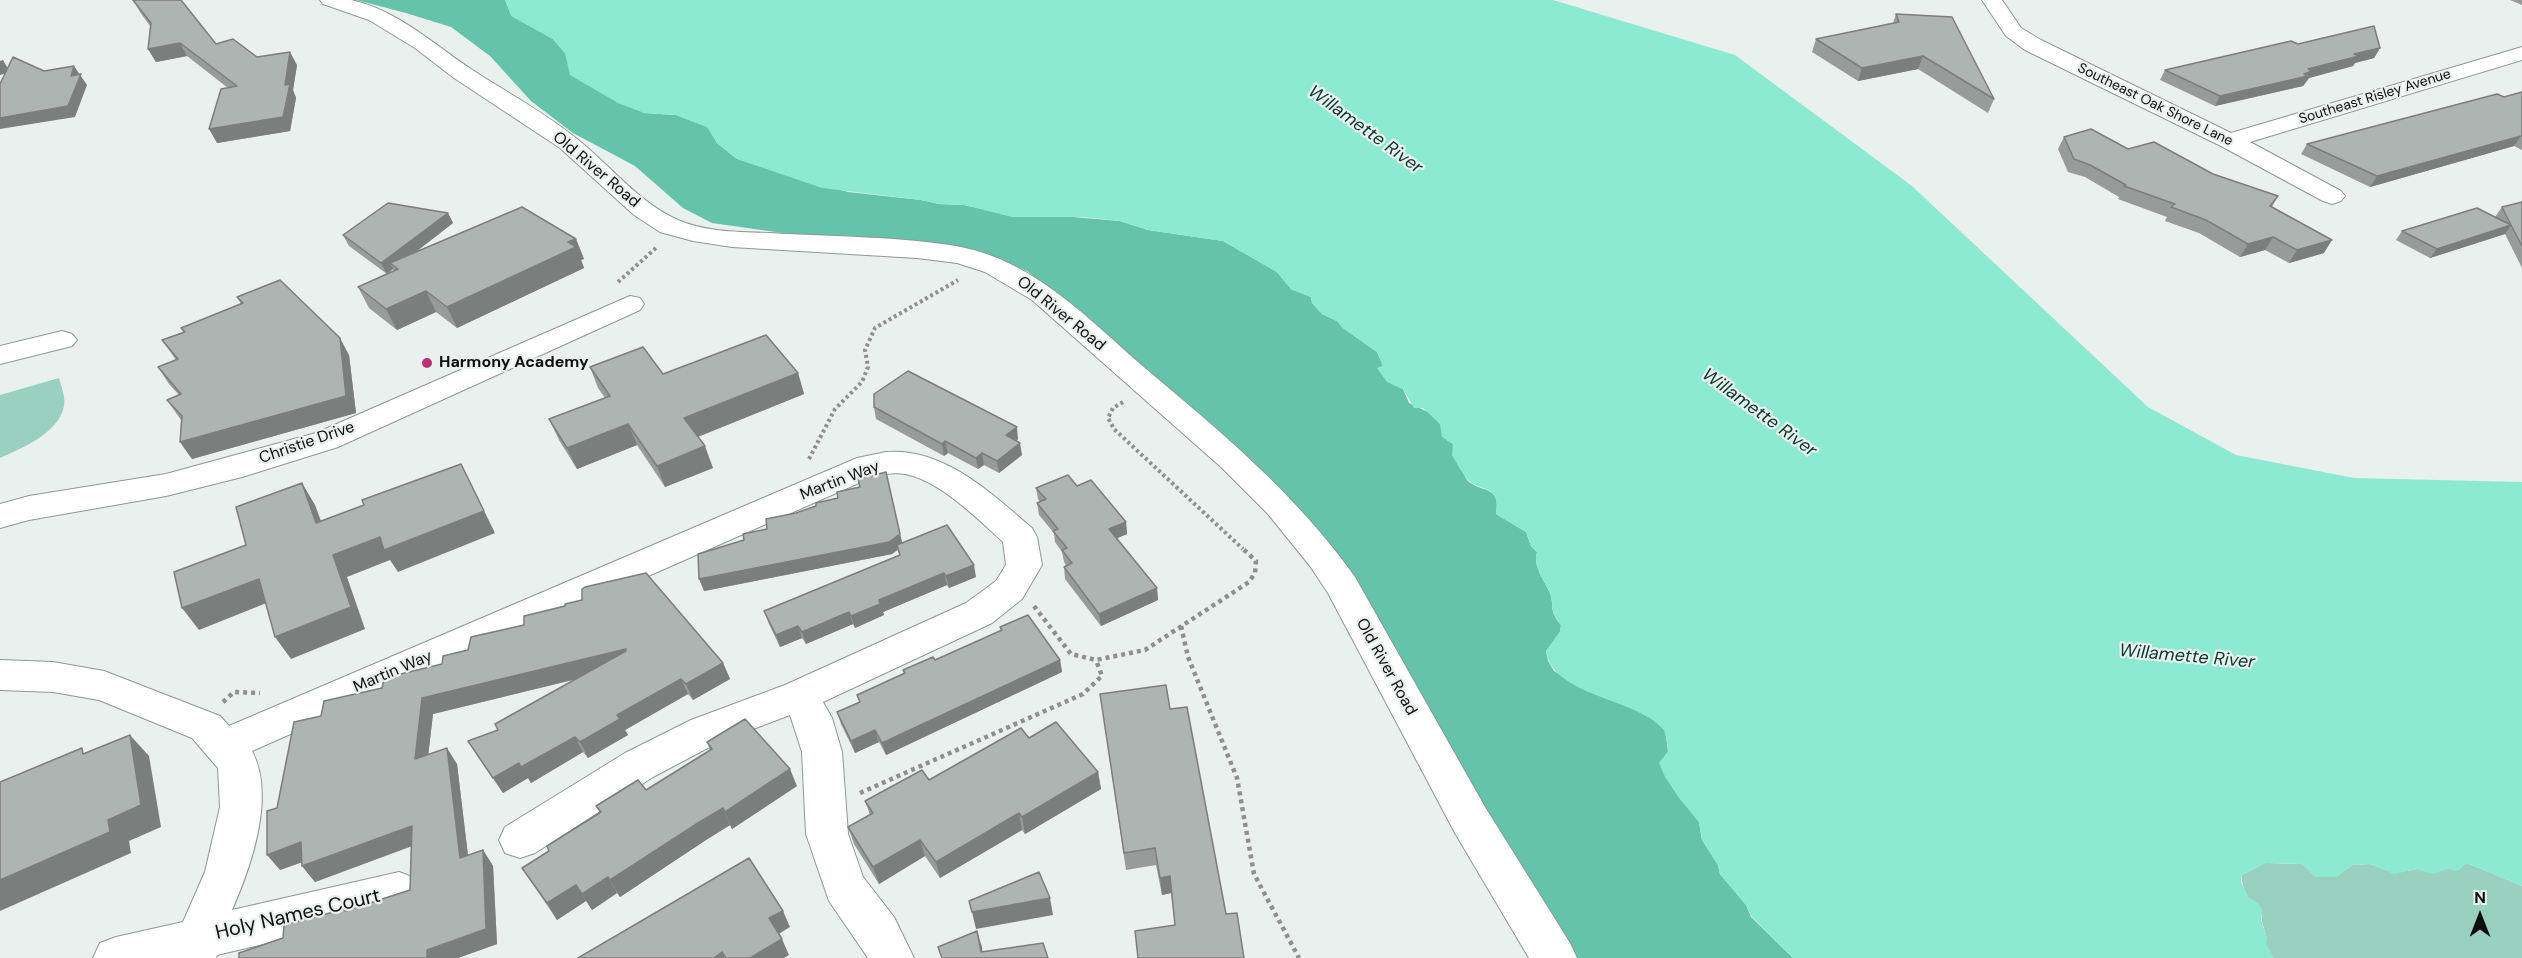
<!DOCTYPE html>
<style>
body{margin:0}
#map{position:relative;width:2522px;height:958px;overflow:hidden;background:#e9f1ee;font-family:"DM Sans",sans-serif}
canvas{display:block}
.north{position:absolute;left:2450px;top:886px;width:60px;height:60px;-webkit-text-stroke:4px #e9f1ee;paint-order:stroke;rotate:0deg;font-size:16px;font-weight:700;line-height:24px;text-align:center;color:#0c0f0e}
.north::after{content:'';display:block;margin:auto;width:21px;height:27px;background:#0c0f0e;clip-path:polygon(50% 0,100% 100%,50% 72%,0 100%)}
</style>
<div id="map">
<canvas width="2522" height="958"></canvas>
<div class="north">N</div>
</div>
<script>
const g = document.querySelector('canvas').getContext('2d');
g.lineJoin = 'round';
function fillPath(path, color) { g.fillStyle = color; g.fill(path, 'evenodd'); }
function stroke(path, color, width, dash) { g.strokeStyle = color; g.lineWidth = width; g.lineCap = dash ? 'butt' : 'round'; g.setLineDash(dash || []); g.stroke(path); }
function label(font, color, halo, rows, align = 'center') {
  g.font = font + ' "DM Sans",sans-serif'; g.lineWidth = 4.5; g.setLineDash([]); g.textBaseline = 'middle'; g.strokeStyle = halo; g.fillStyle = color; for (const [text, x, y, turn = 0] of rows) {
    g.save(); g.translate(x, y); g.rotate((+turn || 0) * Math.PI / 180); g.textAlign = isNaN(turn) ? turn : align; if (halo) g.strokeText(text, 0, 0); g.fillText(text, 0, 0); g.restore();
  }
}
fillPath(new Path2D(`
 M59,378C61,386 66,398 64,406C59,433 22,448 0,458V395Z
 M2265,863L2302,864L2336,877L2352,865L2370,864L2394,873L2417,869L2433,873L2467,863L2522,886V958H2274L2265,944C2269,933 2260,925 2262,915C2252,903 2241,891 2242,875Z`), '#99d0c0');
fillPath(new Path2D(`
 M356,0H505L512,16L553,39L565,53L644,113L676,115L708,127L717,143L737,159L797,178L848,192L921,200L939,204L964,205L989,210L1120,221L1148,230L1223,241L1277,272L1291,289L1311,297L1312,303L1322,314L1337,321L1343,328L1377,352L1383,366L1378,368L1388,382L1403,389L1409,403L1432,414L1440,424L1447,440L1453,444C1454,460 1457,458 1463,470C1465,474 1465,479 1469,482C1484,493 1501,486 1496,514L1526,532L1531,546L1537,552C1533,568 1544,579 1550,593C1555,608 1548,609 1561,625L1560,632L1546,651L1548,661L1554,671L1587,691L1645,713L1665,730L1668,751L1665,777L1699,822L1702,840L1718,865L1720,874L1746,905L1751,917L1793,958H1571L1319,538L1082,313L1027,271L994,257L811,237L712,223L683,208L635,166L573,133L531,101L490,56L451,27L406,13Z`), '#65c2ab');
fillPath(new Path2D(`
 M505,0H1553L1735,55L1912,186L2148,407L2236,455L2354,478L2522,482V886L2467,863L2458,871L2447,869L2433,874L2417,869L2394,874L2370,864L2352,865L2336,877H2315L2302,864L2265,863L2242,875L2241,882L2248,897L2259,904L2262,910L2261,920L2267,938L2266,944L2274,958H1793L1751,916L1746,905L1720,874L1718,865L1702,840L1699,822L1679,798L1665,777L1659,763L1668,751C1667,744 1667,734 1663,729C1636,698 1552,696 1546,651L1560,632L1561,625C1548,608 1555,608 1550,593C1544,579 1533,568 1537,552L1531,546L1526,532L1496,514C1501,484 1480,492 1468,480C1465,477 1455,461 1452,455L1453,444L1442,437L1440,424L1423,408H1414L1403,389L1387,382L1377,368L1383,366L1377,352L1343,328L1337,321L1322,314L1312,303L1311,297L1291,289L1277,272L1223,241L1148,230L1120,221L1082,217H1012L964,205L939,204L921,200L822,188L737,159L717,143L707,127L676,115L644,113L618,103L570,75L565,53L553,39L511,16Z`), '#8dead2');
const minor = new Path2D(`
 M320,0C330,0 341,0 351,0C398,10 434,45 474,71C508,93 545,113 577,139C610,165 639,203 678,220C705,232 740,232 770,233C831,237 901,236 961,247C1036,262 1089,320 1145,368C1222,433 1295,493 1355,577L1485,807L1570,943L1577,958H1529L1455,833L1328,593L1310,566L1268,514L1221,467L1032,300L985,272L957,263L917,258L732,247L693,241L660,232L634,215L560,148L454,78L415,48L369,20L323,4Z
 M1982,0H2002L2021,28L2041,40L2231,133L2522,47V60L2250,142L2341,191L2345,196L2341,201L2332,204L2323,201L2221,146L2025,50L2006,36Z
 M630,296L640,298L644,304L640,310L338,447L242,477L166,496L29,520L0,528V504L29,496L166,474L316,433Z
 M62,331L72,334L77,340L72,346L0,364V346Z
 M886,452C944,447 992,494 1032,528L1037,537L1042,565L1022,599L992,623L823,702L832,718L842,752L848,834L863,877L894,917L914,958H868L829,901L806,834L802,752L790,715L719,742L653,777L535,853L520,858L505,853L499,840L505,827L625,753L691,720L785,685L966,603L996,581L1006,565L1003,542C978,519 939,480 905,474C896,472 886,474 877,475L252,751C276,796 251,867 232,910L399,872L415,878L421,892L415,906L399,912L217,955L216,958H93L100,943L116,937L183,922L205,872L220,807L218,768L192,738L99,700L53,692L0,690V660L53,662L104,671L220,716L229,726L857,458Z`);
stroke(minor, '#8f9794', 2);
stroke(new Path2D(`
 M618,282L657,247
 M1123,402L1113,408L1108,418L1114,429L1243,549
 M809,459L835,409L862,382L868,367L865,350L875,328L958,280`), '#8b918f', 4, [3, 3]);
stroke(new Path2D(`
 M1034,606L1071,654L1096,660L1145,650L1249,582L1255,573L1256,561L1242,548
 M1181,626L1188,657L1237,778L1254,874L1299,958
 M223,702L234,692L260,693
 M860,793L1083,694L1102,676L1096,660`), '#8b918f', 4.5, [4, 4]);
fillPath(minor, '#fff');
fillPath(new Path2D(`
 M133,0L216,44L257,57L297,65L293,90L296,98L290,131L217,143L228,88L187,56L156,62L148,49L150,26L140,12Z
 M2510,0H2522V5Z
 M1896,14L1994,99L1988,113L1918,69L1858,81L1812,52L1816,39L1893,23Z
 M2298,44L2380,48L2374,58L2355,63L2353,66L2309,78L2303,86L2215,106L2160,80L2165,70Z
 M2522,92V150L2514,146L2370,187L2301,154L2307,144L2504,97Z
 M2064,137L2128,149L2213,174L2278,196L2272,207L2324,253L2289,263L2265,250L2240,257L2199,233L2165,221L2167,217L2118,199L2119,197L2085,177L2068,172L2058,149Z
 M2522,202V268L2505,234L2430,258L2396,240L2402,231L2495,217L2502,207Z
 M448,213L453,223L416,252L576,239L584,259L581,260L584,268L457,328L436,312L397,330L369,308L358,287L394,271L393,269L387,274L349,246L343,235Z
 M237,297L349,355L356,413L192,459L180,442L181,420L167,400L179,395L169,384L158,367L176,360L162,340L183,332L181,328L241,304Z
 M590,367L663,374L798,373L804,394L698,437L713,468L665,487L637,445L577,469L559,440L549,419L605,398L598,388Z
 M874,407L1018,439L1016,441L1022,455L999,473L984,465L978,469L948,453L944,456L876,419Z
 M1077,486L1126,522L1127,534L1117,538L1157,588L1158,600L1101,626L1065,579L1064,567L1066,565L1064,562L1062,552L1055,542L1054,533L1039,515L1037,503L1040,502L1038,499L1036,488Z
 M767,529L902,543L976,577L949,588L947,585L883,612L884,615L855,628L853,624L806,644L802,638L780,647L768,622L764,611L899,555L898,549L892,554L704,591L744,540Z
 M1000,627L1060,660L1062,672L886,755L879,742L855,753L841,724L837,712L859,702L857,695L904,674L903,670L935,660L1001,631Z
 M723,663L730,679L693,700L688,694L625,730L628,735L588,758L583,752L531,783L528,778L503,793L478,756L498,730L577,679L433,714L428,755L457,764L468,855L483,850L493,866L497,944L458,958H239L345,909L347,911L410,890L411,846L315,882L302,866V862L280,870L277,808L321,716L324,701Z
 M1100,694L1170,709L1226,914L1175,925L1171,893L1162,895L1156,865L1126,870Z
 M1029,738L1098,772L1101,789L1025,834L1022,830L940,878L925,856L879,884L854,844L848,827L870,815L865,801L929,780Z
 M707,742L797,786L732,829L730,825L706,840L620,897L617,893L592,910L586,901L557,920L522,868L549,851L600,813L596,806L646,790L710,750Z`), '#959c99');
fillPath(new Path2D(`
 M180,43L187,56L156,62L148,49Z
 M2380,48L2374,58L2355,63L2353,66L2309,78L2303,86L2215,106L2220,96L2354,54Z
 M290,52L297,65L293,90L296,98L290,131L217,143L209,129L285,85Z
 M1923,56L1918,69L1858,81L1862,68Z
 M3,60L10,72L0,75V61Z
 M74,66L87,85L75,117L0,129V118L71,76Z
 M2521,136L2514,146L2370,187L2377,176Z
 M448,213L453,223L396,267L390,263L393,269L387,274L381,263Z
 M2511,225L2505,234L2430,258L2437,249Z
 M2273,237L2265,250L2240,257L2248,244Z
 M576,239L584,259L581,260L584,268L457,328L447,307Z
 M2332,240L2324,253L2289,263L2297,250Z
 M426,291L436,312L397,330L386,309Z
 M340,338L349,355L356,413L192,459L180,442Z
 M798,373L804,394L692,439L684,418Z
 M628,424L637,445L577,469L567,448Z
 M1017,427L1018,439L1008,447L1006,435Z
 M945,441L948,453L944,456L942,444Z
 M1020,443L1022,455L999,473L997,461Z
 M705,446L713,468L665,487L657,466Z
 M982,453L984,465L978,469L976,458Z
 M461,464L495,533L398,572L390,560L347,577L365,629L291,659L275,637L333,555Z
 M886,472L903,546L892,554L704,591L699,579Z
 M302,483L315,505L330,545L316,523Z
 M1126,522L1127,534L1111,541L1109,529Z
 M974,565L976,577L949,588L946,576Z
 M944,573L947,585L883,612L884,615L855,628L851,616L879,600Z
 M259,579L274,600L199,630L182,608Z
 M1157,588L1158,600L1101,626L1099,614Z
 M849,612L853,624L806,644L802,632Z
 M798,626L802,638L780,647L776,635Z
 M626,649L633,665L433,714L426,775L415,759L422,698Z
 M1060,660L1062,672L886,755L882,743Z
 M723,663L730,679L693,700L686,684Z
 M681,679L688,694L625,730L628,735L588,758L580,742L617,715Z
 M875,730L879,742L855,753L851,741Z
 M130,735L149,756L161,827L129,841L131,853L0,911V880L108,820Z
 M575,737L583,752L531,783L528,778L503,793L493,778L519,763Z
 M447,748L457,764L470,873L460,858Z
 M790,769L797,786L732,829L725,812Z
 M1098,772L1101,789L1025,834L1022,817Z
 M723,808L730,825L706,840L620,897L610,880L698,823Z
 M1019,813L1022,830L940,878L936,862Z
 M412,826L423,842L315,882L302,866Z
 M920,840L925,856L879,884L873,867Z
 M301,842L314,858L280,870L267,855Z
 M483,850L493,866L497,944L458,958H427V950Z
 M1170,876L1171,893L1162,895L1160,878Z
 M608,877L617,893L592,910L582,894Z
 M576,885L586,901L557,920L547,903Z
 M1050,898L1053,915L976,929L972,912Z
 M783,911L790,927L777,935L769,918Z
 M977,931L982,947L983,958L981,952Z
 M782,939L789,955L784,958H750Z
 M722,952L725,958H714Z`), '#797f7d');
const building = new Path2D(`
 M133,0H181L216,44L233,39L257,57L290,52L285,85L290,84L283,117L209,129L221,89L237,86L180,43L148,49L151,23Z
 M1896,14L1952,17L1994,99L1923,56L1862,68L1816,39L1899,22Z
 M2374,26L2380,48L2354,54L2359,56L2308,69L2312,71L2304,74L2308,76L2220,96L2165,70L2291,41L2298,44Z
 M13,57L44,71L74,66L71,76L81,74L68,106L0,118V84Z
 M2522,92V136H2521L2377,176L2307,144L2497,94L2504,97Z
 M2091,129L2128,149L2154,142L2213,174L2278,196L2270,206L2332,240L2297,250L2273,237L2248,244L2206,220L2171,207L2175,204L2124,186L2126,185L2090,165L2074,159L2064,137Z
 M2522,202V246L2511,225L2437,249L2402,231L2477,208L2511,225L2502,207Z
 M388,203L448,213L381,263L343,235Z
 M522,207L576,239L568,242L576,247L447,307L426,291L386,309L358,287L398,269L390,263Z
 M280,280L340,338L346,396L180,442L182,416L167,400L181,394L158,367L178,359L162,340L185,332L181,328L243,303L237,297Z
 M766,335L798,373L684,418L705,446L657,466L628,424L567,448L549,419L610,396L590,367L643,347L663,374Z
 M908,371L1017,427L1006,435L1020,443L997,461L982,453L976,458L945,441L942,444L874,407V394Z
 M461,464L484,511L384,550L380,537L333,555L351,607L275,637L259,579L182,608L174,572L246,545L236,507L302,483L316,523L364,505L362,500Z
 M886,472L900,534L889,542L699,579L698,554L744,540L743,534L767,529L766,519L796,513L816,506V503L838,498L837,492L860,487L858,479Z
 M1068,475L1077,486L1091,480L1126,522L1109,529L1157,588L1099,614L1064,567L1072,563L1062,550L1067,548L1053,531L1058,529L1037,503L1046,499L1036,488Z
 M947,525L974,565L946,576L944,573L879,600L880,604L851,616L849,612L802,632L798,626L776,635L764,611L900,555L897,545Z
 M646,573L723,663L686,684L681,679L617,715L620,719L580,742L575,737L521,767L519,763L493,778L468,741L498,730L495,724L626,651V649L422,698L415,759L447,748L460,858L483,850L486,929L427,950V958H239V953L283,938L284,925L345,909V911L410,890L412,826L302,866L301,842L267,855V811L277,808L294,722L321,716L324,701L382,688L384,678L442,664L443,656L468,650L471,637L524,625V616L565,606V604L582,600V589L585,587Z
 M1028,615L1060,660L882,743L875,730L851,741L837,712L860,702L857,695L905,673L903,670L933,657L935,660L1002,630L1000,627Z
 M1166,685L1170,709L1187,707L1226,914L1237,913L1244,958H1138L1135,931L1175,925L1170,876L1160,878L1155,848L1124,853L1100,694Z
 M745,719L790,769L725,812L723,808L698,823L610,880L608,877L582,894L576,885L547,903L522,868L549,851L547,846L601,812L596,806L638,780L646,790L712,749L707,742Z
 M1056,722L1098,772L1022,817L1019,813L936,862L920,840L873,867L848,827L873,813L865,801L922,770L929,780L1021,728L1029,738Z
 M130,735L141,805L108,820L110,832L0,880V782L82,748L83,754Z
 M749,858L783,911L769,918L782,939L750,958H726L722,952L714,958H578Z
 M1039,872L1050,898L972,912L969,901Z
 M977,931L981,952L1043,943L1048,958H942L938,947Z`);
fillPath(building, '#adb5b2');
stroke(building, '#797f7d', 1.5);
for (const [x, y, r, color] of [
 [427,363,6,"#b93274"]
]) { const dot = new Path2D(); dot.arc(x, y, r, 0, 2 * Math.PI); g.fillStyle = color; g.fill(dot); stroke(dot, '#e9f1ee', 2); }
label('14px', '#0c0f0e', '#e9f1ee', [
 ["Southeast Risley Avenue",2375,97,-17],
 ["Southeast Oak Shore Lane",2155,105,26]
]);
label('16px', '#0c0f0e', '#e9f1ee', [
 ["Old River Road",596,170,40],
 ["Old River Road",1061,314,39],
 ["Christie Drive",307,443,-19],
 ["Martin Way",840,481,-21],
 ["Old River Road",1386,667,61],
 ["Martin Way",393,672,-23]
]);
label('bold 16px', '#0c0f0e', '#e9f1ee', [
 ["Harmony Academy",439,363]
], 'left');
label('italic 18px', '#0b372e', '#e9f1ee', [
 ["Willamette River",1365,130,36],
 ["Willamette River",1759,413,36],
 ["Willamette River",2187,657,5]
]);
label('20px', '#0c0f0e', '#e9f1ee', [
 ["Holy Names Court",298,915,-13]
]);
</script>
